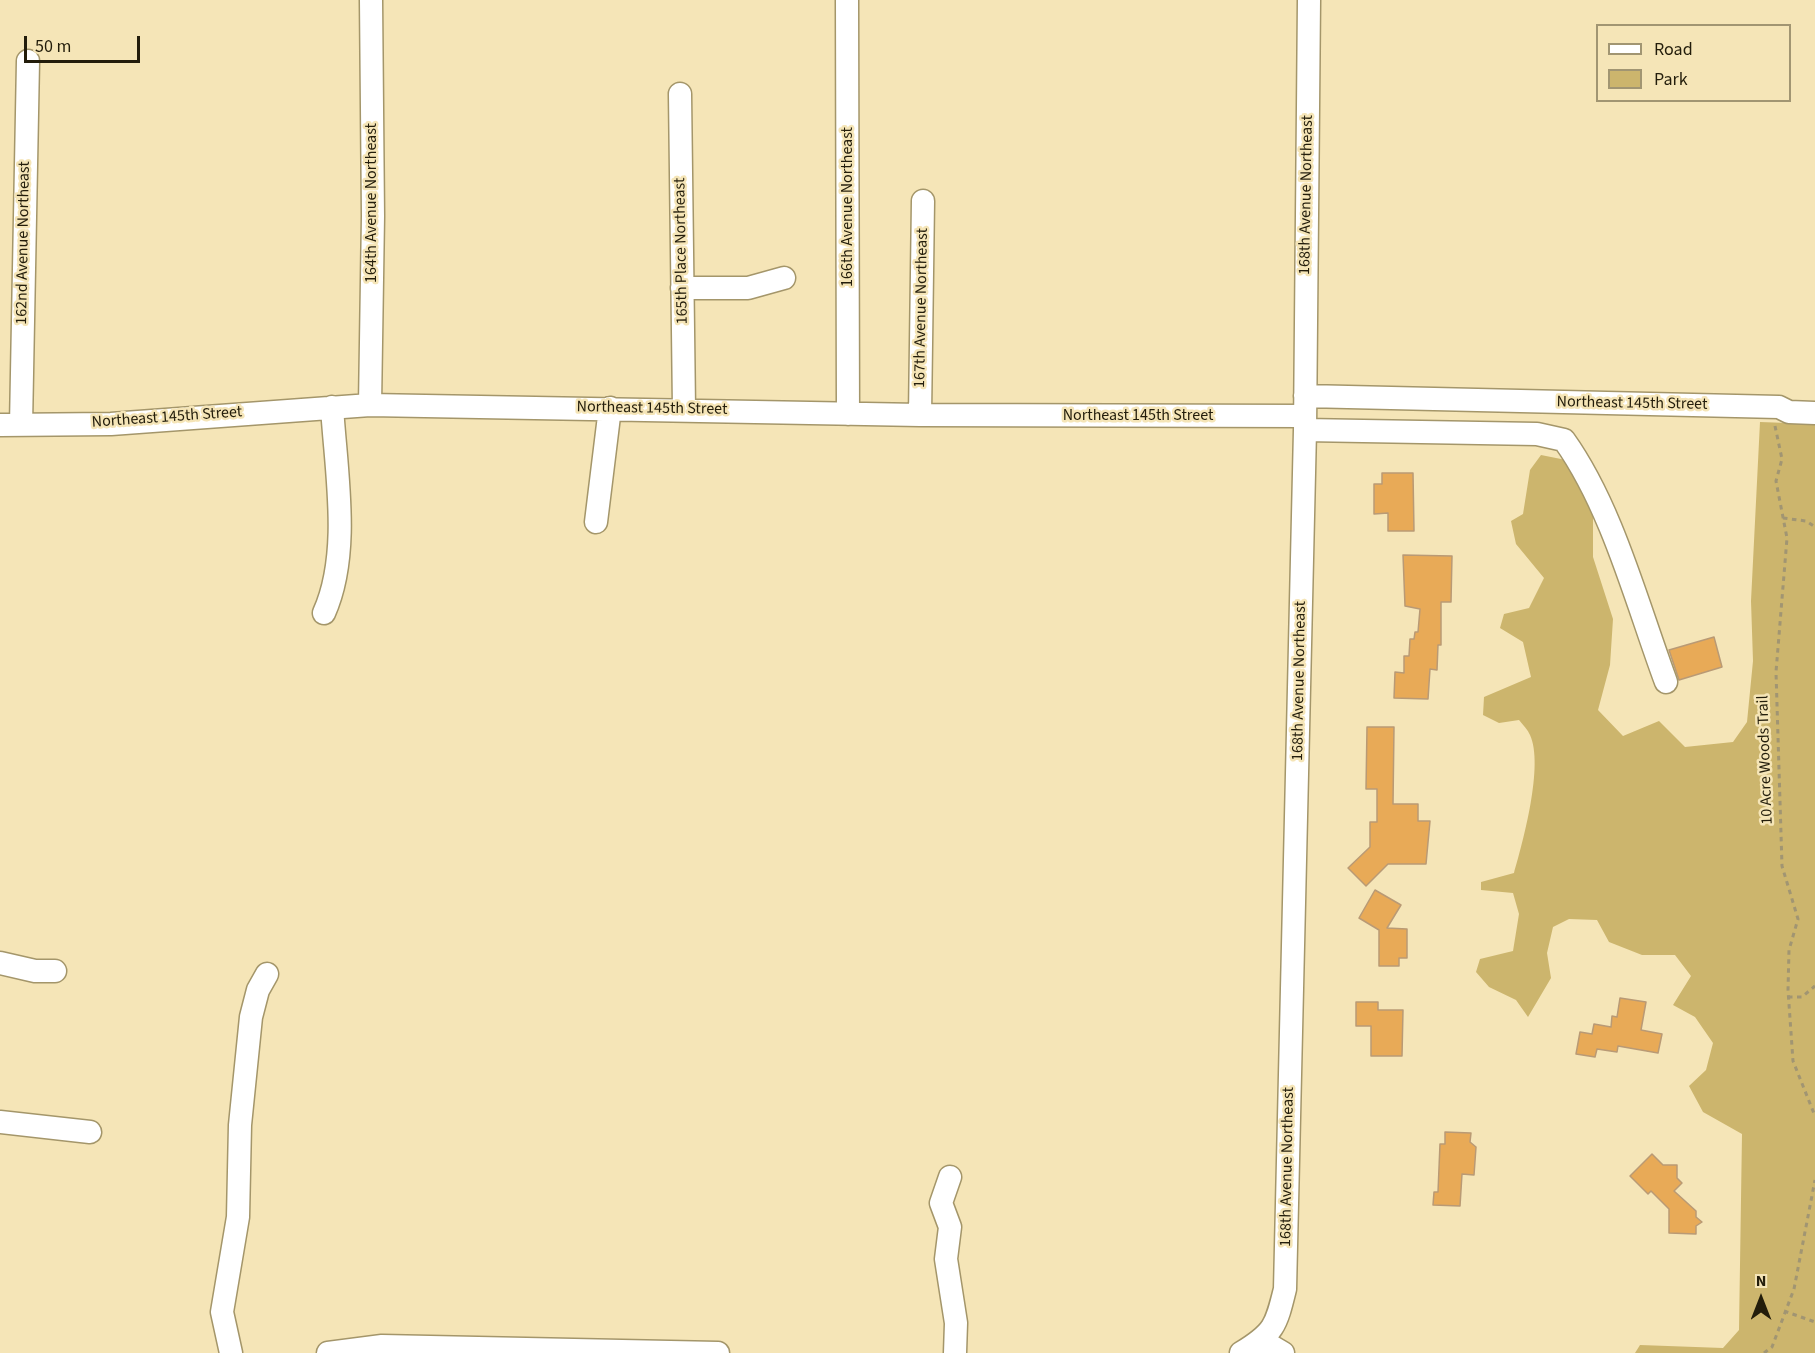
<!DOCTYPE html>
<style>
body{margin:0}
#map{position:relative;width:1815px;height:1353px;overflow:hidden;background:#f5e5b7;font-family:"Source Sans 3",sans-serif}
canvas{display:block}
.legend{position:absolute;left:1596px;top:24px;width:195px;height:78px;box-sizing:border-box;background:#f5e5b7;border:2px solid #a19572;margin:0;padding:8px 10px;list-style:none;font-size:18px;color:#231d0b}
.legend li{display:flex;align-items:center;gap:12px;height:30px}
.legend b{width:30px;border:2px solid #a19572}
.north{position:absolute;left:1731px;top:1269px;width:60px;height:60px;-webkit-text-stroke:4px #f5e5b7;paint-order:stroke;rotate:0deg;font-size:16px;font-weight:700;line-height:24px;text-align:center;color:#231d0b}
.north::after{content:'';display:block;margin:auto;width:21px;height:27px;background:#231d0b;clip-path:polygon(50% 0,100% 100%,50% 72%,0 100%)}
.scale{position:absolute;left:24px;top:36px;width:116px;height:27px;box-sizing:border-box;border:3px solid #231d0b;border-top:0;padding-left:8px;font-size:18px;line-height:21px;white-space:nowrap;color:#231d0b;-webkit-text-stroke:4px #f5e5b7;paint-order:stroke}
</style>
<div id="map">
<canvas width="1815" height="1353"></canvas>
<ul class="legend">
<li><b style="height:8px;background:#fff"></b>Road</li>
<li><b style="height:16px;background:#ccb56d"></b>Park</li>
</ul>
<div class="north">N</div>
<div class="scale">50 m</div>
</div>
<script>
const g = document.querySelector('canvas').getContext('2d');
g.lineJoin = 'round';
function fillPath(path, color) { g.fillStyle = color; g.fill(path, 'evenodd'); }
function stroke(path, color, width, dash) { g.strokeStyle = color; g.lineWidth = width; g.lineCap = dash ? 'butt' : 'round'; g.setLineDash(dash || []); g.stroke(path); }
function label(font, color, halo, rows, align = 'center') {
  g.font = font + ' "Source Sans 3",sans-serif'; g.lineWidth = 5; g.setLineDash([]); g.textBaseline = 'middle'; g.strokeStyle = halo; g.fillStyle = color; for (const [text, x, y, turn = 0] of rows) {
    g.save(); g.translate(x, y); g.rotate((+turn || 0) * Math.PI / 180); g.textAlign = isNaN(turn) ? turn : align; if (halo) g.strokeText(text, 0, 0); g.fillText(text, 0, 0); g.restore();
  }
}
fillPath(new Path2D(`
 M1760,422L1815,424V1353H1635L1640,1345L1723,1348L1739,1330L1742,1134L1703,1112L1689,1086L1706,1070L1713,1043L1695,1017L1673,1005L1691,976L1675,955H1642L1609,942L1597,920L1569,919L1553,927L1547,953L1551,978L1528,1017L1516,1000L1489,987L1476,972L1480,959L1513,951L1519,914L1513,893L1481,890V882L1514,873C1523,842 1544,765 1530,735C1528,730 1523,725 1519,720L1499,723L1483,715L1484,697L1531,677L1523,642L1500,628L1504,614L1529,608L1544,578L1516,544L1511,521L1523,514L1530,470L1541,455L1566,460L1593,506V557L1613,619L1610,665L1598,710L1623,736L1659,721L1685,747L1733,742L1747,722L1753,661L1751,601Z`), '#ccb56d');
const building = new Path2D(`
 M1382,473H1413L1414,531H1388V513L1374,514V484H1382Z
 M1403,555L1452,556L1451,602H1441V645H1438L1437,670L1430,669L1428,699L1394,698L1395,672L1404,673V656H1409L1410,639H1414L1415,632H1418L1420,609L1405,606Z
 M1714,637L1722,667L1679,680L1669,650Z
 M1367,727H1394L1393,804H1418V821H1430L1426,864H1388L1366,886L1348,868L1370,847V822H1377V789H1366Z
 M1375,890L1401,905L1387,928L1407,929V958H1399V966H1379V930L1359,918Z
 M1620,998L1646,1002L1641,1030L1662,1034L1658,1053L1618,1046L1617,1052L1597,1049L1595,1057L1576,1054L1580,1032L1592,1034L1594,1024L1611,1027L1612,1016L1617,1017Z
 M1356,1002H1378V1010H1403L1402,1056H1371V1026H1356Z
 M1445,1132L1471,1133L1470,1142L1476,1147L1474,1175L1462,1174L1460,1206L1433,1205L1434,1192H1438L1440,1144H1445Z
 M1652,1154L1663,1165H1677V1178L1682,1183L1674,1191L1696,1211V1217L1702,1222L1696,1226V1234L1669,1233V1209L1651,1191L1648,1194L1630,1176Z`);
fillPath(building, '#e8aa57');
stroke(building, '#b99a75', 1.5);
const minor = new Path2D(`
 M847,0L848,414
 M680,94L684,409
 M682,288H748L784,278
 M1305,396L1779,407L1789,412L1815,413
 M370,405L373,216L371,0
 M920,415L923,201
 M0,425L111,424L370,405L920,415L1305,416
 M21,425L28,61
 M1305,430L1537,434L1564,440C1612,507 1637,604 1666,682
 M596,522L610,408
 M324,613C351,553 336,472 332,407
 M0,963L35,971H55
 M0,1122L90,1132
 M950,1177L941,1203L950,1227L946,1259L956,1323L955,1353
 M1261,1340L1283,1353
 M231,1353L222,1312L238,1217L240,1125L251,1017L258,990L267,974
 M328,1353L382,1346L718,1353
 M1241,1353C1274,1333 1276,1326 1285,1289L1305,430L1309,0`);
stroke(minor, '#a4966a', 25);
stroke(new Path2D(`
 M1775,426L1782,459L1776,481L1787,538L1776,672L1782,866L1798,919L1789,950L1788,990L1793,1061L1815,1116
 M1783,518L1806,521L1815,527
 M1788,997H1802L1815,986
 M1784,1311L1815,1322
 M1764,1353L1772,1347L1794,1289L1815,1180`), '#a19572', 3, [4.5, 4.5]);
stroke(minor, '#fff', 22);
label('16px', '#231d0b', '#f5e5b7', [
 ["168th Avenue Northeast",1307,195,-89],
 ["164th Avenue Northeast",372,203,-90],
 ["166th Avenue Northeast",848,207,-90],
 ["162nd Avenue Northeast",24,243,-89],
 ["165th Place Northeast",682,251,-91],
 ["167th Avenue Northeast",922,308,-89],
 ["Northeast 145th Street",1632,404,1],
 ["Northeast 145th Street",652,409,1],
 ["Northeast 145th Street",1138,416],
 ["Northeast 145th Street",167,418,-4],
 ["168th Avenue Northeast",1300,681,-89],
 ["10 Acre Woods Trail",1766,760,-92],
 ["168th Avenue Northeast",1288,1167,-89]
]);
</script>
